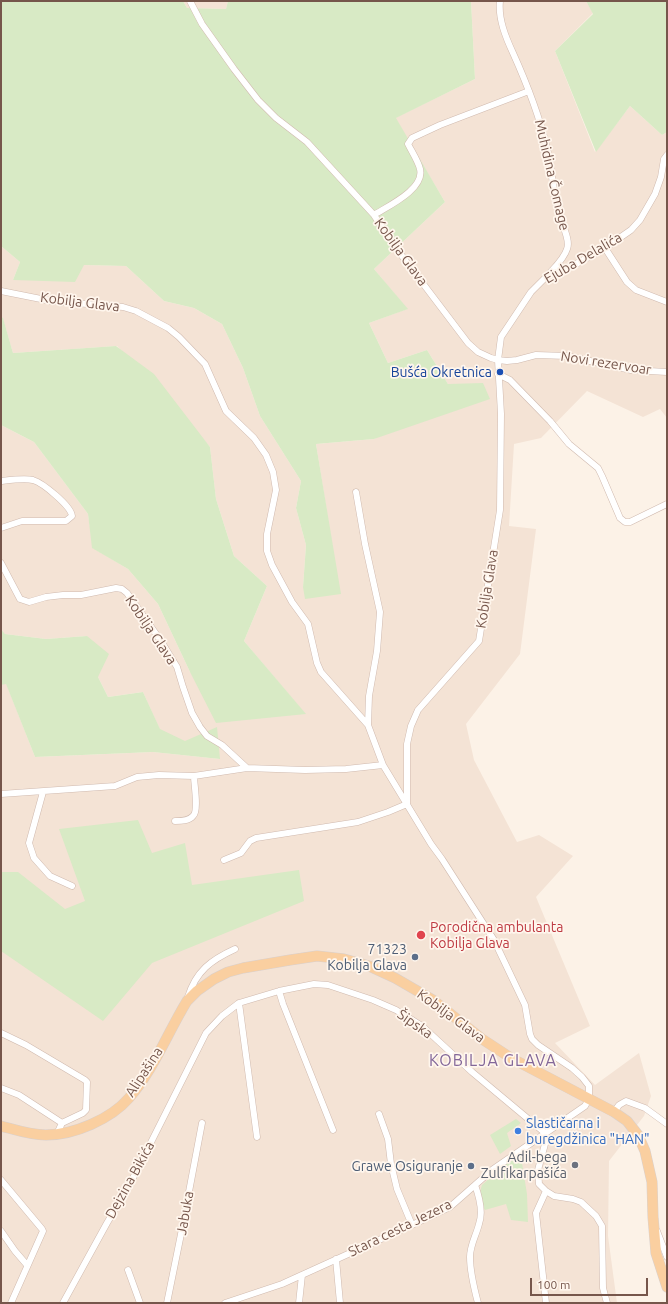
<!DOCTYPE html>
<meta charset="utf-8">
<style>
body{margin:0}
#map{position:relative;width:668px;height:1304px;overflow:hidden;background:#fcf2e7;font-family:Ubuntu,sans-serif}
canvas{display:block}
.frame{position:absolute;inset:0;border:2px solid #76564b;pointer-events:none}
.scale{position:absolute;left:530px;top:1278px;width:118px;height:18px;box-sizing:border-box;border:2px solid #76564b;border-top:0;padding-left:5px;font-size:12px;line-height:14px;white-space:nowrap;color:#76564b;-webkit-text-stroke:3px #fff6ed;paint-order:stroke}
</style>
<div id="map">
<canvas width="668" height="1304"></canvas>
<div class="frame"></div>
<div class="scale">100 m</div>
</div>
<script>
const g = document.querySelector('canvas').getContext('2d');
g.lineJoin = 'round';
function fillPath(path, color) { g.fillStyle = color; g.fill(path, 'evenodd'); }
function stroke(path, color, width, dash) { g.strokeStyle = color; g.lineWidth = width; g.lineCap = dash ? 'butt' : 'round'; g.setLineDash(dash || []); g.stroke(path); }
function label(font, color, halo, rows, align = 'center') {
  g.font = font + ' Ubuntu,sans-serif'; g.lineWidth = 3.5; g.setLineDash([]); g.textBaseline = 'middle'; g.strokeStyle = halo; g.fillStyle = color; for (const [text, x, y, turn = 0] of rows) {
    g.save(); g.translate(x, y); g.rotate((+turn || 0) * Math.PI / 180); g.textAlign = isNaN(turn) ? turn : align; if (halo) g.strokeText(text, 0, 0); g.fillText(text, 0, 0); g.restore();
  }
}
fillPath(new Path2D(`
 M183,1H228L226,9L187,8Z
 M471,1H586L593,13L555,51L595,152L630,106L662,135L667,132V418L660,409L643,417L587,391L541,438L514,444L509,526L536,529L520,654L466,724L474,760L517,842L539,835L573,856L536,897L590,1026L555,1043L595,1085L639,1053L651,1096L644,1116L609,1161L608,1236L617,1303H1V685L6,683L35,757L153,752L220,759L160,730L143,692L108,697L98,677L87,636L46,639L5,634L1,629V425L34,442L88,514L93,548L128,569L158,604L190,672L305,714L244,641L267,586L234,556L216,499L210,447L117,346L13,353L3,319L1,317V246L20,262L13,280L84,265L126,266L164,301L194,308L222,324L243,368L260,416L301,481L296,508L306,545L303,587L340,594L316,444L374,439L483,384H448L427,350L388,363L369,323L407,309L374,269L445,202L395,118L475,79Z`), '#f4e3d5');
fillPath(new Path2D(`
 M1,1H183L187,8L226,9L228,1H471L475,79L396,118L445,202L374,269L408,309L369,323L388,363L427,350L448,384L483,383L490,399L374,439L316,444L341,594L305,599L303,587L306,545L296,508L301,481L260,416L243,368L222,324L194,308L164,301L126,266L84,265L75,282L13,280L20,262L1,246Z
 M586,1H667V132L662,135L630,106L596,152L555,51L593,14Z
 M1,317L3,318L13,353L116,346L154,374L210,447L216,499L234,556L267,586L244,641L306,714L216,723L190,672L158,604L128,569L92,548L88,514L34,442L1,425Z
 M1,629L5,634L46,639L87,636L109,654L98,677L108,697L143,692L160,729L185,741L217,727L220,759L153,752L35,757L6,684L1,685Z
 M138,820L152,853L185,843L192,885L299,870L304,901L152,963L103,1021L1,951V872H18L65,909L85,901L59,829Z
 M516,1119L521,1123L507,1133L511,1146L500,1154L490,1135Z
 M518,1153L521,1157L527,1194L528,1222L511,1220L506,1204L485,1210C480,1203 479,1193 482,1185Z`), '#d8eac5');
const street = new Path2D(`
 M190,1L202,24L234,69L258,100L276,118L307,142L374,215L396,248L468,343L478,352L491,358L498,360L507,361L517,360L536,355L567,356L631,370L667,372
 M500,1C498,19 506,38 513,53C527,84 539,115 547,148C552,170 553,193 559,214C561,223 571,240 567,249C564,259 554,268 547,276
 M374,215C388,206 425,189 420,169C418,161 412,152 408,144L412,138L440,125L529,91
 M605,248L627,282L636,290L667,302
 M1,291L51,301L123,307L136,311L168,328L179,337L205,364L226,411L254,438L266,455L273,472L276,490L267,534V551L272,565L292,602L308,624L317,663L321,672L368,725
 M498,374L510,380L550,421L569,444L598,468L602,476L620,518L625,522H630L667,504
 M1,481C10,480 25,478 33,480C43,483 71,506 72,516L66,521H22L1,528
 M1,563L20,599L29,602L46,597L63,595H81L116,588L122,589L127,593L161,641L177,667L183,687L192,713L200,727L207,736L222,745L247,768
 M43,792L29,843L34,858L50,876L72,886
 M1,794L115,786L137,777L159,775L194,776L247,768L305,770L346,769L383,765
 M175,821C181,821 189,821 193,816C199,811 194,784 194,776
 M224,860L241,853L250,841L256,838L358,822L388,812L407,804V744L411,726L418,710L479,641L500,510L501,414L498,360L501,337L531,292L546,277L576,264L605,248L631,230L640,220L655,194L661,177L664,159L667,155
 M279,991L283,1004L333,1130
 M188,997C196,971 211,960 235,949
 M239,1003L257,1137
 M1,1033L26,1045L85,1080L87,1082L86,1110L83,1113L62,1123L57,1134
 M1,1088L19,1095L62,1123
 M614,1112L619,1105L626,1101L645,1108L667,1124
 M379,1114L388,1139L391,1164L397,1189L412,1225
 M1,1180L42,1229L43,1231L11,1303
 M475,1185C479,1196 483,1213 479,1224C476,1236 470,1245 470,1257C470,1272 474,1288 478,1303
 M546,1191L536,1213L546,1303
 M1,1231L15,1251L27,1265
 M657,1231L667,1257
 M336,1259L340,1303
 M128,1270L140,1303
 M63,1303L107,1223L130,1184L206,1033L222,1016L239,1003L279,991L314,984L328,985L373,1000L396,1010L422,1026L472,1072L545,1133V1144L538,1170L539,1184L546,1191L554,1196L573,1199L581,1202L596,1216L602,1226L603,1288L607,1303
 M167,1303L181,1234L202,1123
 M225,1303L282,1284L412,1225L450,1207L492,1170L585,1106L589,1099V1086L582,1077L572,1068L538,1045L532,1039L530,1034L525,1005L494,940L442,859L431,844L383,765L368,725L369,696L377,651L380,612L365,544L356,492
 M299,1303L302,1275`);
const primary = new Path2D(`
 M1,1126C16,1130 30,1135 46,1135C74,1135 111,1119 129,1098C153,1071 168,1032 187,1001L197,991L214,979L228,972L243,968L290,960L317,956L344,959L369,966L395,978L433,1000L482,1039L511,1058L614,1112L627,1121L638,1135L645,1151L652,1182L653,1217L656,1253L667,1287`);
stroke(street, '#d0baaf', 7);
stroke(primary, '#d9d0cd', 11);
stroke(street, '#fff', 6);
stroke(primary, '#facfa0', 10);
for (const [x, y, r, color] of [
 [500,372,4,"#1a4fb4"],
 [421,935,5,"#e0444e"],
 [415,957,4,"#5c6f8a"],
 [518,1131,4,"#3f7fe0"],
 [575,1165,4,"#6b7280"],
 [471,1166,4,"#5c6f8a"]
]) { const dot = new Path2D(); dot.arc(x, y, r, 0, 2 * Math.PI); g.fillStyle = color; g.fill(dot); stroke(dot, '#fff6ed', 1.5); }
label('14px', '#76564b', '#fff6ed', [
 ["Muhidina Čomage",552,175,77],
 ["Kobilja Glava",401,252,54],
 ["Ejuba Delalića",583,258,-30],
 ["Kobilja Glava",80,302,7],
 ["Novi rezervoar",606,363,9],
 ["Kobilja Glava",487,589,-81],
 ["Kobilja Glava",151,630,56],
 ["Kobilja Glava",451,1016,36],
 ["Šipska",415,1024,35],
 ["Alipašina",144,1072,-57],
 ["Dejzina Bikića",130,1180,-61],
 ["Jabuka",185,1213,-80],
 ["Stara cesta Jezera",400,1228,-26]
]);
label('14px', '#164399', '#fff6ed', [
 ["Bušća Okretnica",492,372]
], 'right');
label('14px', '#be3a42', '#fff6ed', [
 ["Porodična ambulanta",430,927],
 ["Kobilja Glava",430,943]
], 'left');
label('14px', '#4e5e75', '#fff6ed', [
 ["71323",407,949],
 ["Kobilja Glava",407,965],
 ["Grawe Osiguranje",463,1166]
], 'right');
label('14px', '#366cbe', '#fff6ed', [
 ["Slastičarna i",526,1123],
 ["buregdžinica \"HAN\"",526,1139]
], 'left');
label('14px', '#5b616d', '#fff6ed', [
 ["Adil-bega",567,1157],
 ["Zulfikarpašića",567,1173]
], 'right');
g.letterSpacing = '1px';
label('16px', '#836799', '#fff6ed', [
 ["KOBILJA GLAVA",493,1061]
]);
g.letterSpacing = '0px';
</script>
